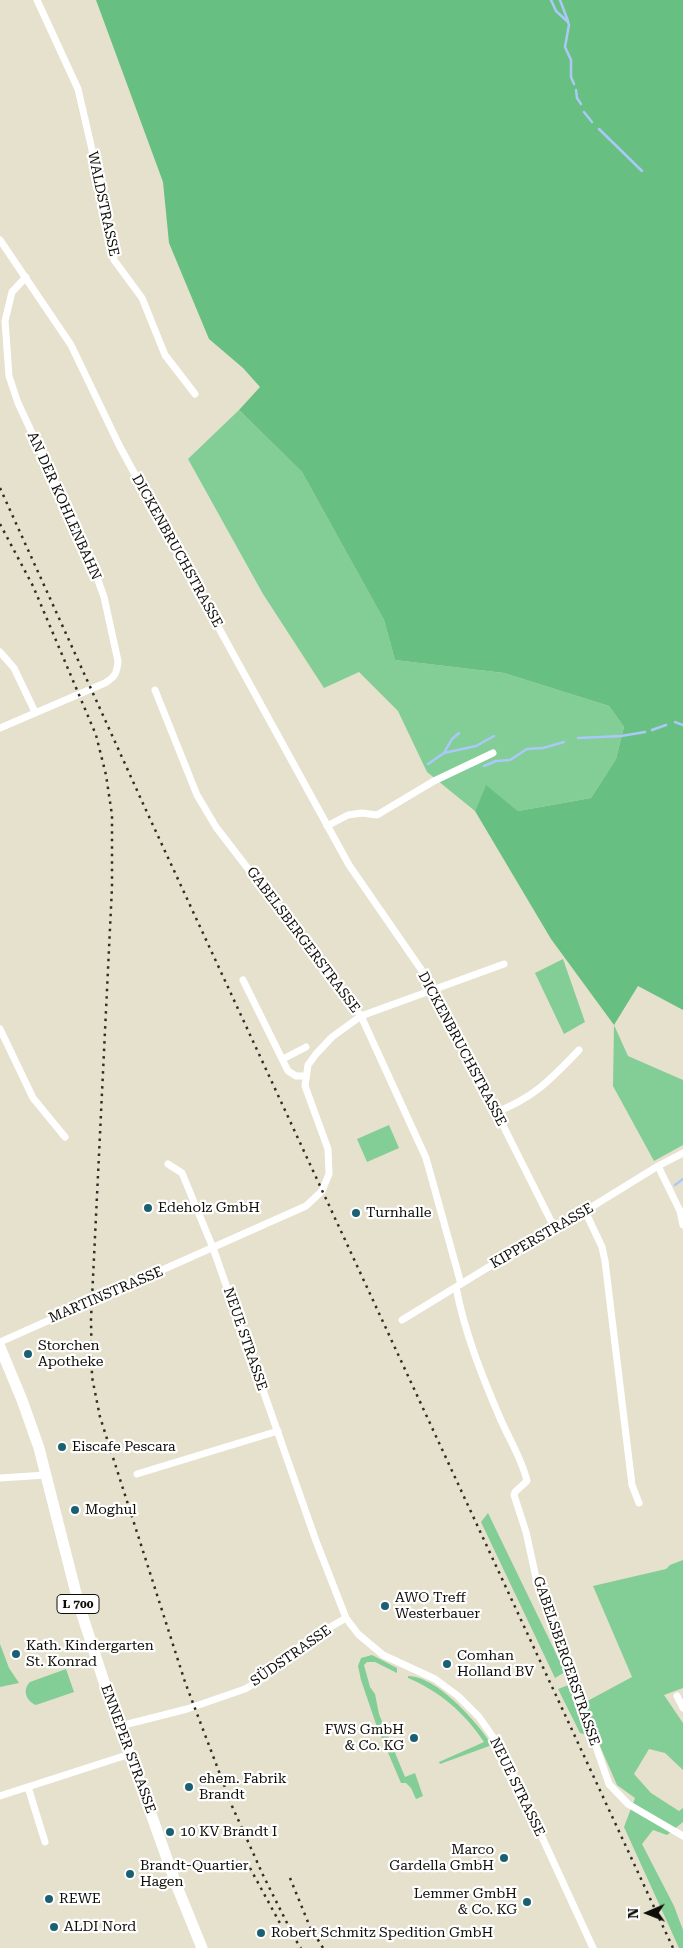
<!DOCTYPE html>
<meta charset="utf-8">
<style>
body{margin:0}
#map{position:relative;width:683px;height:1948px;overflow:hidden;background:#e6e1cd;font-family:"Roboto Serif",serif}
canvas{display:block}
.north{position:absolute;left:623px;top:1888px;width:50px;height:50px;-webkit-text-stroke:4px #fff;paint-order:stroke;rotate:269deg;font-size:14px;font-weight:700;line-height:20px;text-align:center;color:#0f0d07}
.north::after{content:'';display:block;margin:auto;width:18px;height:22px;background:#0f0d07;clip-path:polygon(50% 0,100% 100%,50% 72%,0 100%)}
</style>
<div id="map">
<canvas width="683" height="1948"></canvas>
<div class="north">N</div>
</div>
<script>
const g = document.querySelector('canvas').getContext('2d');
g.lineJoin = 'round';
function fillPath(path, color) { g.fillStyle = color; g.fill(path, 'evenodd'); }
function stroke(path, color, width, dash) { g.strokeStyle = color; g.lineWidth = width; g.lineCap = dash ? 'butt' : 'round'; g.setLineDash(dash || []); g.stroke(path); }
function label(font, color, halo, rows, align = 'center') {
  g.font = font + ' "Roboto Serif",serif'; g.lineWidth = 4.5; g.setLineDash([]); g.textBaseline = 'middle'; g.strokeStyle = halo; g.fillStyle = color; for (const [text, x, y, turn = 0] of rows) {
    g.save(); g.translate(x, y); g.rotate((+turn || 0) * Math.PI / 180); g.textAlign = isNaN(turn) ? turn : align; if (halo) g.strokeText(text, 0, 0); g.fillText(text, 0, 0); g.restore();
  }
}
fillPath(new Path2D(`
 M239,410L302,472L384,620L395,660L504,673L609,706L624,727L616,759L591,798L518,811L486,786L475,811L427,772L398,711L359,672L324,688L263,594L188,459Z
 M563,959L585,1022L564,1034L535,973Z
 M614,1025L628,1056L683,1080V1145L654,1161L613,1086Z
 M389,1125L399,1148L367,1162L357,1139Z
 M488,1513L565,1672L555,1678L481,1522Z
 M683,1560V1688L664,1695L683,1723V1770L665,1753L649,1749L634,1774L651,1793L679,1811L683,1808V1822L667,1835L653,1830L642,1844L674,1906L683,1930V1948H679L624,1827L635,1798L617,1785L596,1737L580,1733L558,1689L571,1684L580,1705L632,1677L593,1586L666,1569L670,1565Z
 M0,1644L9,1668L19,1683L0,1687Z
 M372,1655L397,1668V1673L375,1662H367L364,1665L370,1687L375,1694L379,1714L405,1777L415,1773L423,1796L416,1799L411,1788L406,1783H401L377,1727L361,1680L358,1666L361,1658Z
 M66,1669L74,1692L36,1705C26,1701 22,1690 30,1682Z
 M408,1676C437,1676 477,1722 492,1745L440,1764L439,1762L484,1742C465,1713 439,1691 408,1678Z`), '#83cd97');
fillPath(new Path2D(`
 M96,0H683V1010L638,986L614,1025L551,939L475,811L486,785L518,811L591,798L616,759L624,727L609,706L504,673L395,660L384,620L302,472L239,410L260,387L243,368L209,339L169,243L163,182Z`), '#67c082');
stroke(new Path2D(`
 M551,0L556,11L568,22L569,25L565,47L571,60V77L574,84
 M560,0L568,21
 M576,90L577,98L581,104
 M584,112L592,122
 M599,129L642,171
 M675,722L683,725
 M652,730L666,725
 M578,738L621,736L645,732
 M444,753L452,739L459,733
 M428,764L444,753L476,746L494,736
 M484,766L496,761L510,760L527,749L543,748L564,742
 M675,1185L683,1179`), '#abc8f8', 2.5);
stroke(new Path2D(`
 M37,0L78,89L99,180L114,260L142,298L165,355L195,394
 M0,240L71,345L119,445L159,519L349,865L434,988L554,1227
 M0,652L14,668L35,712
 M155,690L197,795L216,827L361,1016L426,1158L461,1284
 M0,728L105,683C115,677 117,673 118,661L104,597L88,553L18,403L9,376L5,321L12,292L26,277
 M327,826L348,815L362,813L377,815L434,781L493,753
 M243,980L288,1071L296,1076H305
 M0,1029L33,1098L65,1137
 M283,1059L306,1047
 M496,1112C534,1098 552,1078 579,1050
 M168,1164L182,1173L213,1248L316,1541L346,1618L358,1634L383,1655L435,1679L458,1696L479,1717L502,1750L593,1948
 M658,1166L680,1211L683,1225
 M585,1211L602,1247L605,1261L632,1485L639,1503
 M456,1287C464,1331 482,1376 500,1418C509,1439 522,1459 527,1481L515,1492L514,1495L526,1532L538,1587L573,1680L609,1784L628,1804L683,1836
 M402,1320L554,1227L585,1211L658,1166L683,1153
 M0,1342L306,1206L322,1191L329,1174L328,1149L305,1086L308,1065L316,1054L332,1037L361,1016L504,964
 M137,1474L278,1431
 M0,1478L46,1475
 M677,1696L683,1708
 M120,1726L187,1709L245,1689L262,1679L280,1662L308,1640L346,1618
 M28,1787L45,1842
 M0,1796L130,1754`), '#fff', 7);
stroke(new Path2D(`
 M0,1347L22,1400L39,1448L79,1605L104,1682L176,1884L202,1948`), '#fff', 11);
stroke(new Path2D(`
 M0,488L145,808L673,1948
 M0,524L33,586L96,735L106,775L112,815V887L91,1319L92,1377L100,1417L185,1682L232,1806L263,1875L295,1939L301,1948
 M250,1868L282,1927
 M290,1878L310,1927L323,1948`), '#312e26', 2.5, [2.5, 5]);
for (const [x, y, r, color] of [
 [148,1208,5,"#1b5f72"],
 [356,1213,5,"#1b5f72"],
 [28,1354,5,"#1b5f72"],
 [62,1447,5,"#1b5f72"],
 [75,1510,5,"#1b5f72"],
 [385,1606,5,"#1b5f72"],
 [16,1654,5,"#1b5f72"],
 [447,1664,5,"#1b5f72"],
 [414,1738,5,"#1b5f72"],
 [189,1787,5,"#1b5f72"],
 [170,1832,5,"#1b5f72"],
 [504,1858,5,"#1b5f72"],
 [130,1874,5,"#1b5f72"],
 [49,1899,5,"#1b5f72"],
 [527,1902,5,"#1b5f72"],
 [54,1927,5,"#1b5f72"],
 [261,1933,5,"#1b5f72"]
]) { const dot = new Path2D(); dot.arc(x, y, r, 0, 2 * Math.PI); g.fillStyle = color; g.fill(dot); stroke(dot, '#fff', 2); }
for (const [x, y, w] of [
 [78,1604,42]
]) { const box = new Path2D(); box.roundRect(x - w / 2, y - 9.5, w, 19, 4); g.fillStyle = '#fff'; g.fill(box); stroke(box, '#0f0d07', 1); }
label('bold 12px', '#0f0d07', null, [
 ["L 700",78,1604]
]);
label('14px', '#0f0d07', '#fff', [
 ["WALDSTRASSE",103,204,78],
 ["AN DER KOHLENBAHN",64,506,66],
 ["DICKENBRUCHSTRASSE",177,551,61],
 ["GABELSBERGERSTRASSE",303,940,53],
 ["DICKENBRUCHSTRASSE",462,1049,62],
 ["KIPPERSTRASSE",542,1236,-30],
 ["MARTINSTRASSE",106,1295,-23],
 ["NEUE STRASSE",245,1339,71],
 ["SÜDSTRASSE",291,1656,-35],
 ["GABELSBERGERSTRASSE",566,1661,71],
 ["ENNEPER STRASSE",128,1749,70],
 ["NEUE STRASSE",517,1787,64]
]);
label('14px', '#0f0d07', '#fff', [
 ["Edeholz GmbH",158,1208],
 ["Turnhalle",366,1213],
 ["Storchen",38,1346],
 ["Apotheke",38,1362],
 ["Eiscafe Pescara",72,1447],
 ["Moghul",85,1510],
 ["AWO Treff",395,1598],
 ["Westerbauer",395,1614],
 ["Kath. Kindergarten",26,1646],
 ["St. Konrad",26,1662],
 ["Comhan",457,1656],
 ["Holland BV",457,1672],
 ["FWS GmbH",404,1730,"right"],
 ["& Co. KG",404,1746,"right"],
 ["ehem. Fabrik",199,1779],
 ["Brandt",199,1795],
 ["10 KV Brandt I",180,1832],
 ["Marco",494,1850,"right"],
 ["Gardella GmbH",494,1866,"right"],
 ["Brandt-Quartier",140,1866],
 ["Hagen",140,1882],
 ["Lemmer GmbH",517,1894,"right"],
 ["& Co. KG",517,1910,"right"],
 ["REWE",59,1899],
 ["ALDI Nord",64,1927],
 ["Robert Schmitz Spedition GmbH",271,1933]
], 'left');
</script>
